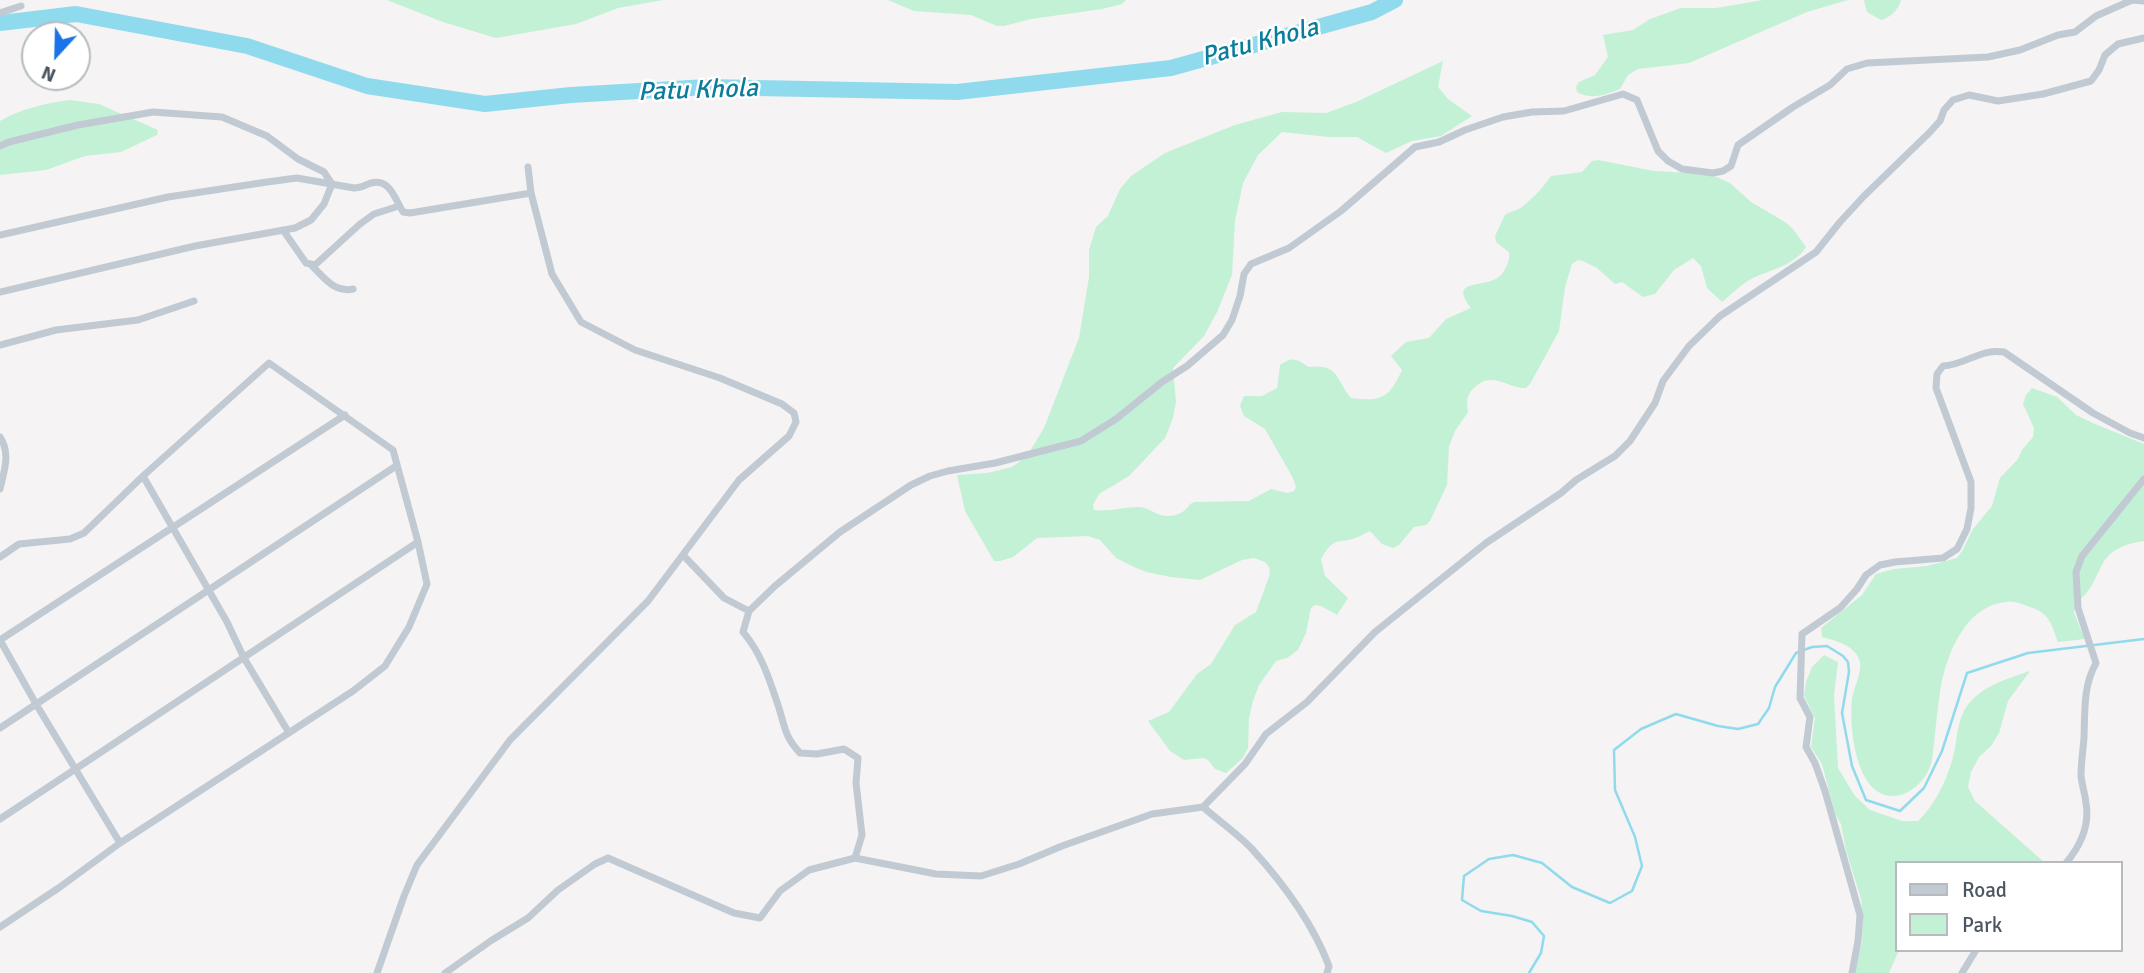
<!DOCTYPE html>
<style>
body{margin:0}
#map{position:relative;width:2144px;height:973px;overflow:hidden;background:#f5f3f3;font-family:Signika,sans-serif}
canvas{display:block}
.legend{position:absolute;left:1895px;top:861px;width:228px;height:91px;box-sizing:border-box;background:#fff;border:2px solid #b7bbc0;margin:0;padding:9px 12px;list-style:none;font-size:21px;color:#4a5661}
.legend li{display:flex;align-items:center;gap:14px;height:35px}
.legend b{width:35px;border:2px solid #b7bbc0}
.north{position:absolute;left:21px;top:21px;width:70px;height:70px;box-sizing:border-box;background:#fff;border:2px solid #b7bbc0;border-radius:50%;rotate:202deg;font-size:19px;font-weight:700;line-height:28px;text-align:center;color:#4a5661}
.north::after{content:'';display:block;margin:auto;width:24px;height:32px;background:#1a73e8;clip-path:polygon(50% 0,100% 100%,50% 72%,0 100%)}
</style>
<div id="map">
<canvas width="2144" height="973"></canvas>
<ul class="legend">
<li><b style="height:9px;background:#c1cad2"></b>Road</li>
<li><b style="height:19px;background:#c3f1d5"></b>Park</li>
</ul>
<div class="north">N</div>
</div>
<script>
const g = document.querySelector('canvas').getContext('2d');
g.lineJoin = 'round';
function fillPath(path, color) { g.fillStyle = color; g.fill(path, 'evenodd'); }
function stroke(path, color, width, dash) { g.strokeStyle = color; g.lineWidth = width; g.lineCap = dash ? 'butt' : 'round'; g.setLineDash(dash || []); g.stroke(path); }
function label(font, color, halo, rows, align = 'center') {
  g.font = font + ' Signika,sans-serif'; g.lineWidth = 5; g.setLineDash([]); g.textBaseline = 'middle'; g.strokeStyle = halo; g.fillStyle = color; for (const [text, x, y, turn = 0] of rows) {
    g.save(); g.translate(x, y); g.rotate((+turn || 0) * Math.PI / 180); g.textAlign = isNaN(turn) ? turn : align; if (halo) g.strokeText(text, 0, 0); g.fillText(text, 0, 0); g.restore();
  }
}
fillPath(new Path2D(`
 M387,0H663L618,8L576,24L496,38L443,22Z
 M888,0H1126L1122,4L1102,9L1031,19L1004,26H997L971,15L914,11Z
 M1763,0H1848L1807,12L1689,63L1638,69L1628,75L1620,89C1605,95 1592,100 1577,92L1576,87L1579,82L1595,75L1608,57L1603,35L1633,30L1650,19L1681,8H1716Z
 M1864,0H1901C1899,9 1890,18 1881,20L1867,12Z
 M1443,61L1438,87L1448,99L1472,116L1441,136L1412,141L1386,153L1357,137H1329L1282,132L1258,155L1243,183L1235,221L1232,275L1217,312L1204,336L1173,368L1176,402L1173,418L1165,438L1129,476L1099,494L1093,505L1094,510C1110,512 1124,507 1139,507C1147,507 1153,513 1161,515C1171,518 1185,514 1190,504L1195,502L1249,501L1271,489L1287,493L1294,491L1296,487L1293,478L1265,429L1244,416L1240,406L1244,396H1262L1277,388L1280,365C1293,356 1296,359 1309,367C1339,363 1336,380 1351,398C1382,402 1389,398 1402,370L1391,356L1406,342L1429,338L1446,319L1471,308C1445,273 1494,294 1505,269C1508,263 1510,260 1509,252L1496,242L1495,236L1505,215C1510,211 1517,211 1522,207C1532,199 1544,187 1551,176L1582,172L1592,161L1598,160L1654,171L1710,174L1730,183L1751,202L1785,222L1793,229L1806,247C1794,266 1772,269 1753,278C1742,283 1732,294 1722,302L1707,288L1701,266L1693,258L1674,270L1655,294L1643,297L1622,282L1615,284L1597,268L1583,261L1578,260L1572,264L1565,287L1559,331L1530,384L1526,388C1509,389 1493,371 1476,386C1467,393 1466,401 1468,412L1455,431L1449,446L1447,485L1430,521L1426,525L1414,527L1399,545L1393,548L1382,544L1370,531C1367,532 1364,534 1360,536C1339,546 1336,533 1321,559L1325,576L1348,598L1337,615L1321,606L1315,605L1311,608L1306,633L1298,650L1287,658L1276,661L1259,685L1253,701L1249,718L1248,748L1243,758L1226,773L1215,769L1208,760L1203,758L1184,760L1170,751L1148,721L1169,712L1197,674L1211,664L1235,625L1256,612L1270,574L1269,567L1265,562L1254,558L1242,560L1200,580L1171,577L1146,572L1134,567L1116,558L1100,540L1088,536L1037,538L1013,557L1000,561H994L965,511L957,475L987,473L1012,467L1027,456L1044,428L1079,338L1089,277V250L1096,227L1108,216L1120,189L1131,176L1165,153L1235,125L1282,112L1326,113L1356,102Z
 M70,100L99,104L158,130L157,135L121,152L85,156L46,170L0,175V121C21,109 46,103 70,100Z
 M2032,388L2057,397L2076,415L2095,424L2144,444V541C2089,549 2108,579 2076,603L2074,613L2085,639L2058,642C2051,624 2050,613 2030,607C2022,604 2013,600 2005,602C1966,607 1948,651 1941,685C1938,704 1936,724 1934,743C1933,751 1933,761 1929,769C1923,783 1908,796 1893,796C1855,796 1849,726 1852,698C1854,687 1862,673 1860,662C1856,646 1837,641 1822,637L1821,628L1862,595L1876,574L1894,569L1927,566L1957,558L1962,551L1973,529L1992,506L2000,478L2018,459L2022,450L2033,437L2034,428L2023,404L2026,395Z
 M1824,655L1838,662L1834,695L1838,768L1855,796L1870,810L1902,821H1918C1935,805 1945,783 1952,761C1957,745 1956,728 1963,713C1975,688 2006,679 2030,671L2008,701L1999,733L1991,746L1979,757L1971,772L1968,787L1975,801L2045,863H1897L1899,950L1889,973H1855L1862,942L1863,915L1861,899L1846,850L1841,824L1835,814L1822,764L1811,747L1815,718L1804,696L1806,682L1812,667Z`), '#c3f1d5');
stroke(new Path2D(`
 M1529,973L1541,953L1544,936L1532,922L1512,916L1481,911L1462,900L1464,876L1489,859L1513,855L1542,863L1572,887L1610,903L1632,891L1642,866L1635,837L1615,790L1614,750L1641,729L1676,714L1718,726L1738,729L1758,724L1769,708L1775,687L1796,653L1812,647L1827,646L1843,656L1848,662L1849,672L1842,713L1852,766L1866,800L1900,811L1924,788L1942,751L1967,673L2028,653L2144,639`), '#90daee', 2.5);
stroke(new Path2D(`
 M0,23L76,14L247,46L367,86L485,104L571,95L707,87L957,92L1171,68L1372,12L1395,0`), '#90daee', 16);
stroke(new Path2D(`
 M0,13L21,6
 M0,146L9,142L78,125L153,112L222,117L267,136L298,159L324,172L332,184L324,204L311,220L295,228L195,246L0,292
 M283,230L306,263L315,265L360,224L374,214L399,206
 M0,235L168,197L267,182L297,178L354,188C361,188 365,185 371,183C390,178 395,199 403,212L410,213L531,193
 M312,266C325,278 334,293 353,289
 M0,345L56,330L138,320L194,301
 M0,437C11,454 4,471 0,489
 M143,476L227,622L244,658L289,733
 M683,555L724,598L749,611L775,586L840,532L911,485L930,476L948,471L995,463L1081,441L1116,419L1162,382L1187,366L1223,335L1232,320L1240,296L1244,274L1251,264L1289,248L1341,211L1415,147L1439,142L1465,130L1503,117L1532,112L1564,111L1623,94L1637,100L1658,151L1668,161L1682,169L1713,173L1723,171L1731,166L1738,145L1793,107L1830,85L1847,69L1867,63L1988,57L2020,50L2058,35L2075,32L2096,16L2132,0L2144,1
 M0,557L19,544L70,539L84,533L143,476L269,363L393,450L418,542L427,584L409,627L385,666L353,691L120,843L60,887L0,927
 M749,611L743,632C762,654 770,681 779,708C785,728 785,737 800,753L817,754L844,749L858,758L856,783L862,835L855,858
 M0,640L345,415
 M0,640L36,704L120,843
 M0,728L396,466
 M1203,807C1219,821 1238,834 1252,849C1283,883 1313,924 1329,966L1327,973
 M0,819L418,542
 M2066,863C2081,845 2090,826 2086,803C2085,794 2082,785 2081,776C2081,763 2083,750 2084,738C2085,712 2083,686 2096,663L2078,608L2076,572L2082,556L2144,479
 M377,973L404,896L417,865L510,740L648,601L739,480L789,436L796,422L794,413L782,404L720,378L635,350L581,322L552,274L531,193L528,167
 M445,973L492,940L528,918L558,890L595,864L608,858L734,913L760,918L780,891L809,870L855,858L936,874L981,876L1019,864L1062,846L1152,814L1203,807L1245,764L1266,734L1307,702L1375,632L1486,543L1561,493L1576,480L1615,456L1630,441L1655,403L1663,381L1689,346L1720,316L1816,252L1840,222L1864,196L1929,133L1940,121L1944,110L1953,100L1969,95L1998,101L2043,94L2091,81L2099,70L2105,55L2118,44L2144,38
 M1852,973L1858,941L1860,915L1825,791L1815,763L1806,747L1810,717L1800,698L1802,634L1840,608L1857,589L1866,575L1880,565L1895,562L1943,558L1957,549L1967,529L1971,508V482L1936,388L1937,374L1943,366C1965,365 1981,348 2004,352L2093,413L2130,433L2144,438
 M1962,973L1976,950`), '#c1cad2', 7);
label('italic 26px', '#0c7c9b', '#fff', [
 ["Patu Khola",1260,43,-15],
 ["Patu Khola",698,91,-2]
]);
</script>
